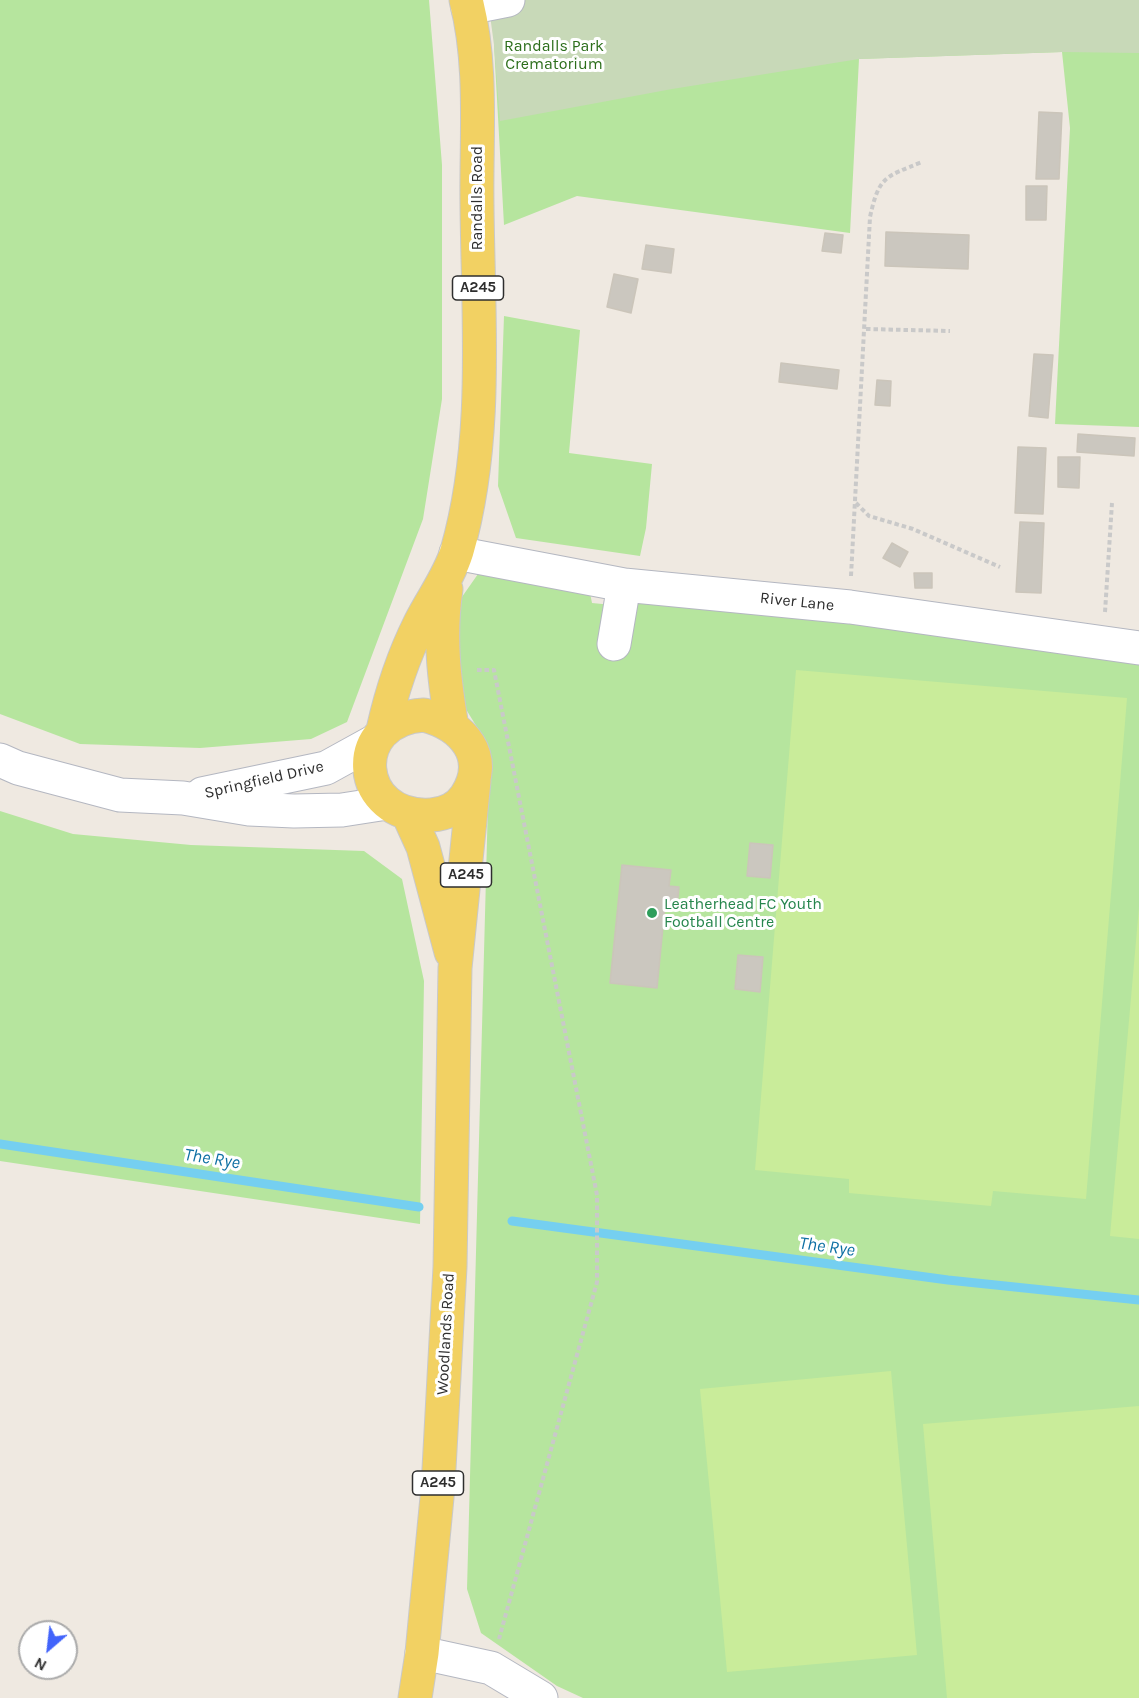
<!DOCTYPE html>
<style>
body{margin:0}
#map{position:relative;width:1139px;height:1698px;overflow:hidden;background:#efe9e1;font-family:Karla,sans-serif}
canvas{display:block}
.north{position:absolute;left:18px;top:1620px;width:60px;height:60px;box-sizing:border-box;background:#fff;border:2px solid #ababab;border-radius:50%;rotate:208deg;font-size:16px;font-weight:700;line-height:24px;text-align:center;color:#2e2e2e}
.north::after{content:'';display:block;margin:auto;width:21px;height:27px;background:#4264fb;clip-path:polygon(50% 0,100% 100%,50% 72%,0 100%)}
</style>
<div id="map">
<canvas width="1139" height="1698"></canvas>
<div class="north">N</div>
</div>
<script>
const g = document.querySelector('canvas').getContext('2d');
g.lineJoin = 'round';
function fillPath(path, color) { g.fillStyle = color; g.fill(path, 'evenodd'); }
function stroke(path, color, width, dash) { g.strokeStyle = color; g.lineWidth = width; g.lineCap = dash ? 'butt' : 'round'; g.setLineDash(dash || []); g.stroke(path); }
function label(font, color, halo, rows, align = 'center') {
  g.font = font + ' Karla,sans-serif'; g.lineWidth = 6; g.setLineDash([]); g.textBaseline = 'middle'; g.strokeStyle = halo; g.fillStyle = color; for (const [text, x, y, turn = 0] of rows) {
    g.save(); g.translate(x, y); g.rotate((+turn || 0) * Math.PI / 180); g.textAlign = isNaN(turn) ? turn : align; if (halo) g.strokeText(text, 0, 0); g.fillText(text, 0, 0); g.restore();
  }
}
fillPath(new Path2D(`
 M0,0H429L442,165V399L423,519L347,722L311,739L200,748L80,744L0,714Z
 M1139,5V427L1055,424L1070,128L1062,52L859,59L850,233L577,196L504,225L494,45Z
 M504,316L580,330L569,453L652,464L646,528L640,556L516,538L498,486Z
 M478,574L589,588L592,603L633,607L637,592L1139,657V1698H583L557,1686L481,1633L467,1589L489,765L483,737L464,706L448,651L457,604Z
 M0,811L73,834L191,845L364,851L402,879L424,981L420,1224L0,1161Z`), '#b6e59e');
fillPath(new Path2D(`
 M488,0H1139V53L1062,52L859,59L672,89L500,121L494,45Z`), '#c8d9b8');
fillPath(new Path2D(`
 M796,670L1127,698L1086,1199L993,1191L991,1206L849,1193V1179L755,1170Z
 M1139,907V1239L1110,1236Z
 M891,1371L917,1655L727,1672L700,1389Z
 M1139,1406V1698H947L923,1424Z`), '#c9ec9a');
stroke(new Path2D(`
 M0,1144L419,1207
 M512,1221L948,1280L1139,1300`), '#75cff0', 9);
const building = new Path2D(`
 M1039,112L1062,113L1059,179H1036Z
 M1026,186H1047L1046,220H1026Z
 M886,232L969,235L968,269L885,266Z
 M825,233L843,235L841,253L822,251Z
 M646,245L674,249L671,273L642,269Z
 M614,274L638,279L631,313L607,307Z
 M1034,354L1053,355L1048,418L1029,416Z
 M781,363L839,370L837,389L779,382Z
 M877,380L891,381L890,406L875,405Z
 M1078,434L1135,438L1134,456L1077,452Z
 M1018,447L1046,448L1043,514L1015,513Z
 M1058,457H1080L1079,488L1058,487Z
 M1020,522L1044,523L1041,593L1016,592Z
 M892,543L908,552L900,567L883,558Z
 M914,573H932V588H915Z
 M750,843L773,845L770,878L747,876Z
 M622,865L671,870L669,886L679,887L677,908L665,906L657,988L610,983Z
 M738,955L763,957L760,992L735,989Z`);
fillPath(building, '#cbc7bf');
stroke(building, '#cbc5ba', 1.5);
const minor = new Path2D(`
 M468,8L508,0
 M456,553L624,585L850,607L1139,648
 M614,644L624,585
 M0,760L18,768L120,795L183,798L249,809L294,811L342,810L387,803
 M202,794L326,768L375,741
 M422,1653L491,1668L541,1698`);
const major = new Path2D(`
 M446,589C439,637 444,679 452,727
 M424,715C463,725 491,757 466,796C458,808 446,814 431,815C355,820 346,720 424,715Z
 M383,730C391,694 403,657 420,623C432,599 449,577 457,551C489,439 478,319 477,204C476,137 483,65 466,0
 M408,814L423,847L451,952
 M415,1698L422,1653L438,1487L450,1267L455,968L474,781`);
stroke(minor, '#b4b7c1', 35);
stroke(major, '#c9c9c9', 35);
stroke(new Path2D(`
 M866,329L950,331
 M856,503L869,516L913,529L1000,567
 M851,576L870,217C879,176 885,177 922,162
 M1105,612L1112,503
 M477,670H494L597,1195V1282L499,1639`), '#c9c9c9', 4, [4.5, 3]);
stroke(minor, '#fff', 33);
stroke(major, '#f2d163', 33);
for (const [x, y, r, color] of [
 [652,913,6,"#2e9e5b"]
]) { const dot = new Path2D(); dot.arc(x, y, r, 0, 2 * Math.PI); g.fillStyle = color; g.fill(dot); stroke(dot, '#fff', 2); }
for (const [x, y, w] of [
 [478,288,51],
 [466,875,51],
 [438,1483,51]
]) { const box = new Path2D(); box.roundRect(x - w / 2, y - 12, w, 24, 4.5); g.fillStyle = '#fff'; g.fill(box); stroke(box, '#2e2e2e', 1.5); }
label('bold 15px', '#2e2e2e', null, [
 ["A245",478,288],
 ["A245",466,875],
 ["A245",438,1483]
]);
label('16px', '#2c6e1b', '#fff', [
 ["Randalls Park",554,46],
 ["Crematorium",554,64]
]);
label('16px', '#2e2e2e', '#fff', [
 ["Randalls Road",477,198,-90],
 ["River Lane",797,602,6],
 ["Springfield Drive",264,780,-13],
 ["Woodlands Road",446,1334,-87]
]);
label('16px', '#27864d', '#fff', [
 ["Leatherhead FC Youth",664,904],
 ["Football Centre",664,922]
], 'left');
label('italic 18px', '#0d6fa3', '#fff', [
 ["The Rye",212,1159,9],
 ["The Rye",827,1247,8]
]);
</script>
